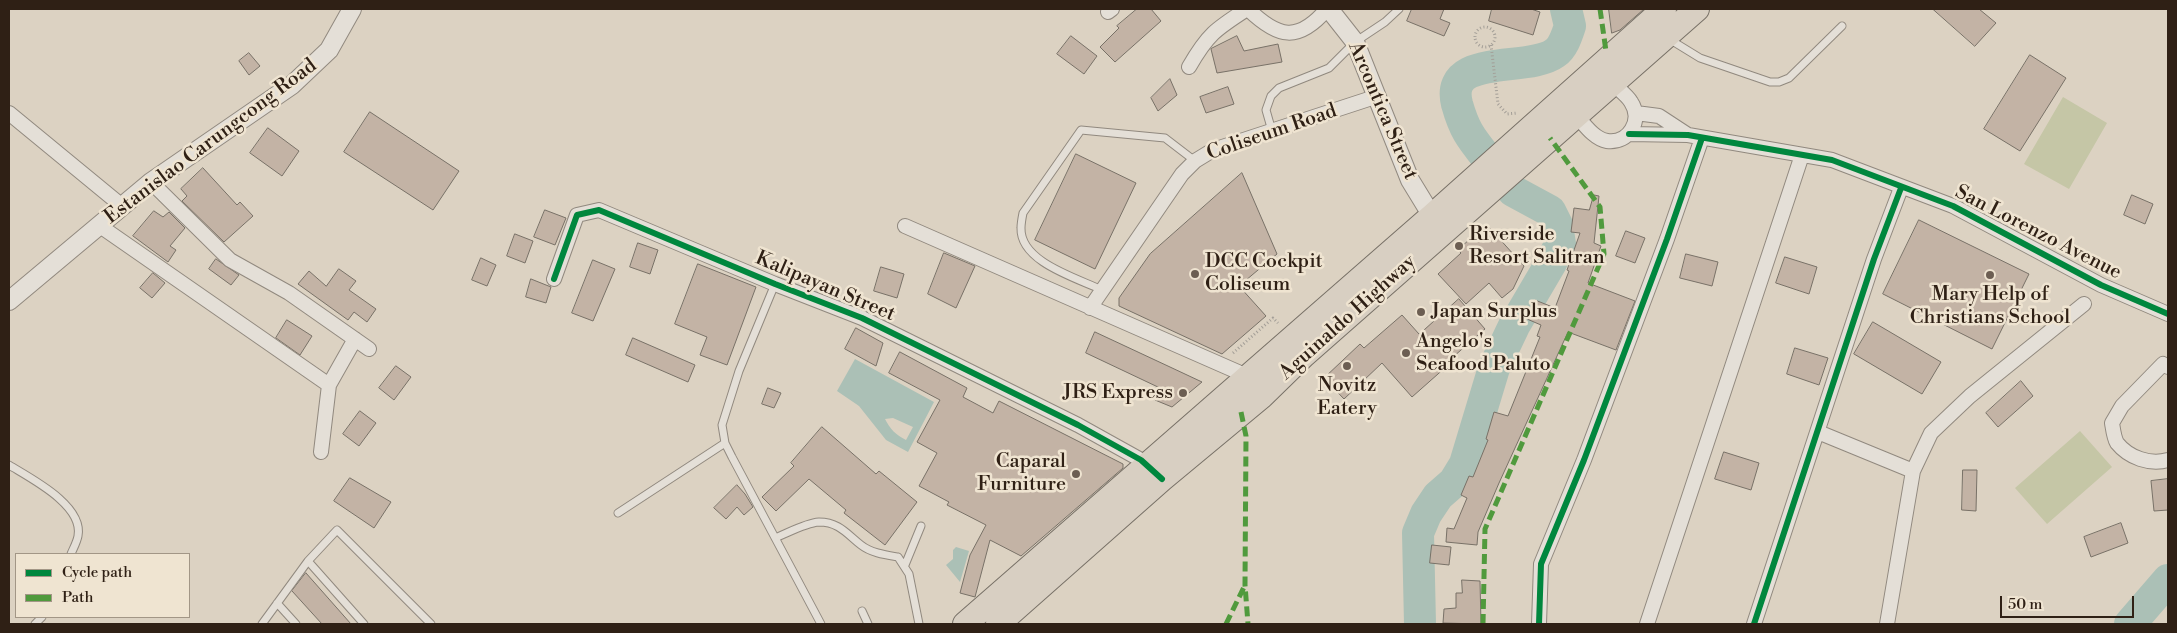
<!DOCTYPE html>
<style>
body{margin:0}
#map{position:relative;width:2177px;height:633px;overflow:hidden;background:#dcd2c2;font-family:"Libre Bodoni",serif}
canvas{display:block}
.frame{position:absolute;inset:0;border:10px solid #2f2015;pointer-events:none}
.legend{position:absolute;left:15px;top:553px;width:175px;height:65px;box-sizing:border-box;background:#efe4d1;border:1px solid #a29686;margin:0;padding:6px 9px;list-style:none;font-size:15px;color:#2f2015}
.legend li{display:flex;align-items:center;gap:10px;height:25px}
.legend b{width:25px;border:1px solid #a29686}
.scale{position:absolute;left:2000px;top:596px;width:134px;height:22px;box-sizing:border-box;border:2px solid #2f2015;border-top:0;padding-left:6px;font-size:15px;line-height:18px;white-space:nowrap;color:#2f2015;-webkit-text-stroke:4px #efe4d1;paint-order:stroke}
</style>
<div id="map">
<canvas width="2177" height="633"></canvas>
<div class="frame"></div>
<ul class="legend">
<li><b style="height:6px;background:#00873e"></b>Cycle path</li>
<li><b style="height:6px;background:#509a3d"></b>Path</li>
</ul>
<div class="scale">50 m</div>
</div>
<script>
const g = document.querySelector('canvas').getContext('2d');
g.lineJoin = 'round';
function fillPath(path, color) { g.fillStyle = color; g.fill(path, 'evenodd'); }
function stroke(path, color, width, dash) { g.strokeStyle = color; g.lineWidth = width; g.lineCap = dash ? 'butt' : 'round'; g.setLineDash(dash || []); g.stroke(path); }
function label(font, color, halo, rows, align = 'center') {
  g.font = font + ' "Libre Bodoni",serif'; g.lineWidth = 5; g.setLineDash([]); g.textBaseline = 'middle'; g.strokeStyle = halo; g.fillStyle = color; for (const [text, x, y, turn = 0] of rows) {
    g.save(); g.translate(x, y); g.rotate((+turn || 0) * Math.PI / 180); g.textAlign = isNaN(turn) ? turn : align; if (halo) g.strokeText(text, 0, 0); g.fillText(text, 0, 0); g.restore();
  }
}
fillPath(new Path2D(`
 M2063,97L2107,123L2069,189L2024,164Z
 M2080,431L2112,467L2047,524L2015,488Z`), '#c5c6a6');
fillPath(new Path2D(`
 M855,359L934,402L908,452L886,440L859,406L837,391ZM893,418L913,427L906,440C896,435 890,429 885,419Z
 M956,547L969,551L960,582L946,565L953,559V550Z`), '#abc0b6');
stroke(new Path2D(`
 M1486,157C1470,137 1464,129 1457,104C1444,52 1528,73 1555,53C1563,48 1567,35 1570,26L1566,9
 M1420,624L1418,533L1426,514L1438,496L1454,482L1465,464L1494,368L1514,326L1551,263L1560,244L1557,225L1550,211L1513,191
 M2130,624L2168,580`), '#abc0b6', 32);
const building = new Path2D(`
 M1137,9H1151L1161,21L1115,62L1100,47L1119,28L1117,26Z
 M1412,9H1444L1440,19L1450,23L1444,36L1407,21Z
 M1492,9H1531L1540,12L1533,35L1489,21Z
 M1609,9H1644L1620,30L1612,33Z
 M1933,9H1979L1996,23L1975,46Z
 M1071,36L1097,56L1084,74L1057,54Z
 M1237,36L1244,51L1278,44L1282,62L1217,73L1211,49Z
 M249,53L260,66L249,75L239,61Z
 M2030,55L2066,78L2020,151L1984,129Z
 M1170,79L1177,95L1158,111L1151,98Z
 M1228,87L1234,104L1206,113L1200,97Z
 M370,112L459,171L433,210L344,152Z
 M268,128L299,151L282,176L250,153Z
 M1076,154L1136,183L1095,269L1035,240Z
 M203,168L237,205L240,202L253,216L224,242L182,201L187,196L181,189Z
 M1242,173L1277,254L1239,286L1266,316L1222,354L1119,306V298L1150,254Z
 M1594,195L1599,196L1594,243L1601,246L1588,283L1635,301L1616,350L1568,332L1499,483L1478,532L1477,545L1446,542L1447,528L1454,529L1467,498L1461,495L1469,476L1473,477L1488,440L1486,439L1494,412L1508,416L1540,337L1537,336L1541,325L1527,319L1535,300L1555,308L1569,271L1567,270L1580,233L1571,232L1574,208L1589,210Z
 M2132,195L2153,204L2145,224L2124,215Z
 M545,210L566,218L555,245L534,237Z
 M154,211L163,217L169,212L185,228L170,246L176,250L168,262L133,236Z
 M1919,220L2029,274L1992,349L1883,294Z
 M1487,225L1524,266L1513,289L1502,298L1489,283L1466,304L1438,274L1461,253L1458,250Z
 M1626,231L1645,238L1635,263L1616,256Z
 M515,234L533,241L525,263L507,256Z
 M638,243L658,250L650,274L630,267Z
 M944,253L975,266L956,308L928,294Z
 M1686,254L1718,262L1712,286L1680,278Z
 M1785,257L1817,267L1809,294L1776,283Z
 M481,258L496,265L487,286L472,280Z
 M216,259L239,275L231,285L209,269Z
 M593,260L615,269L593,321L572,313Z
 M698,264L756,287L727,365L700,355L707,337L675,324Z
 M881,267L904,274L897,298L874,291Z
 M339,269L356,281L349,290L376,309L367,322L354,312L348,320L298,284L309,271L326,286Z
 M153,273L165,283L152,298L140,288Z
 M531,279L551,287L546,303L526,297Z
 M1459,299L1485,329L1445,364L1447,366L1412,397L1382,363L1344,399L1324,378L1360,344L1364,348L1402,315L1419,334Z
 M287,320L312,336L300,355L276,338Z
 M1873,322L1941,362L1922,394L1854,354Z
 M856,328L883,343L876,366L845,349Z
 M1095,332L1170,367L1202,382L1172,407L1155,400L1160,388L1086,353Z
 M633,338L695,365L688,382L626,355Z
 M1795,348L1828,358L1819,385L1787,374Z
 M900,352L967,388L963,397L993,413L999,401L1123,464V468L1021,556L990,540L975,597L960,593L970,555L986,525L947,505L949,502L919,486L937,453L917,442L940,400L889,373Z
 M396,366L411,377L394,400L379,388Z
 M2021,381L2033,396L1998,427L1986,413Z
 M768,388L781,393L774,408L762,404Z
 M360,411L376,423L359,446L343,434Z
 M822,427L876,474L879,471L917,502L885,545L844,513L846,510L809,479L776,511L762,497L794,466L791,463Z
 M1724,452L1759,463L1751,490L1715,479Z
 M1963,470H1977L1976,511L1962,510Z
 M350,478L391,502L374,528L334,501Z
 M2168,479V510L2154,511L2151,481Z
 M737,485L745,494L753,507L744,515L737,507L726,519L714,508Z
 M2121,523L2128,543L2091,557L2084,537Z
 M1432,545L1451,547L1449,565L1430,563Z
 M306,573L351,624H322L292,591Z
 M1462,580L1480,581L1481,624L1443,623L1444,609L1456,608V593H1462Z`);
fillPath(building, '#c3b3a5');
stroke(building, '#787167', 1);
const service = new Path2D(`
 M1669,39L1700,58L1770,82H1779L1789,78L1842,26
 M1272,131L1266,110L1271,96L1279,88L1329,68L1355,42L1385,22L1399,9
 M775,284L739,371L722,425L725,443L732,457L821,624
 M1102,290C1077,278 1020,262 1021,228C1021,223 1022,218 1023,213L1081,130L1165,138L1195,161
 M9,465C30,478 84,505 78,536C77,542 73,549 71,554
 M618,513L725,443
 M775,538C788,533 805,523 819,522C839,522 847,534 861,545C871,553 886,555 898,557L909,574L919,624
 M308,561L364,624
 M905,565L921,526
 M277,603L296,624
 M862,611L868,624
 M35,624L42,617
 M262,624L308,561L337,530L431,624`);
const minor = new Path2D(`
 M1248,9C1278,38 1298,43 1327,9
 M1108,12L1112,9
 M1189,67C1208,34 1216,29 1247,9
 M9,113L122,206
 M1636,113L1659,116L1688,135
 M1575,114C1584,124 1594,139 1607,141C1629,144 1643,120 1631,102C1627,95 1618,89 1612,83
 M1629,134L1688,135L1832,160L1953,206L2101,285L2168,314
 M151,182L230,260L289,293L369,349
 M100,226L329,385
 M905,226L1238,372L1250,382
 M554,279L577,215L599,210L775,284L862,318L1078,425L1141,460L1152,469
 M1090,308L1182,174L1195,161L1213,150L1378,96
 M2168,367L2163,364L2122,406L2112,423C2113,429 2114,438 2117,443C2129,458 2150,465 2168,460
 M1818,432L1913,471
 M321,452L329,385L355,339
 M1539,624L1541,564L1584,460L1667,239L1702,138
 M1647,624L1802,155
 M1754,624L1874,259L1901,188
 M1887,624L1913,471L1931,433L1970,396L2084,304`);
const tertiary = new Path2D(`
 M1329,9L1355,42L1410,180L1432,216
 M9,301L151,182L292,85L329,50L352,9`);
const trunk = new Path2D(`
 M965,624L1432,216L1664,9
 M998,624L1162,479L1262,396L1304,355L1697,9`);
stroke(service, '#91897f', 9);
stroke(minor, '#91897f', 16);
stroke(tertiary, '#91897f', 20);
stroke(trunk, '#787167', 26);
stroke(new Path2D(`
 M1475 37a10 10 0 1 1 20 0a10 10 0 1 1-20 0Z
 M1491,45L1498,104L1507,114L1517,113
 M1233,353L1273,318L1278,323`), '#a39e97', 3, [1, 2.5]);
stroke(service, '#e4dfd7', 7);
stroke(minor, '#e4dfd7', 14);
stroke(tertiary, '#e4dfd7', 18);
stroke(trunk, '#d8cfc2', 24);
stroke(new Path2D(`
 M1600,9L1606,51
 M1241,412L1246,436L1245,585L1248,624
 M1226,624L1245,585
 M1483,624L1485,529L1604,254L1600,207L1550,138`), '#509a3d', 5, [10, 5]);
stroke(new Path2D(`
 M1629,134L1688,135L1832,160L1953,206L2101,285L2168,314
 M554,279L577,215L599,210L775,284L862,318L1078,425L1141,460L1162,479
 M1539,624L1541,564L1584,460L1667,239L1702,138
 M1754,624L1874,259L1901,188`), '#00873e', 6);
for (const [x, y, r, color] of [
 [1459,246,5,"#6c5e52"],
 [1195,274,5,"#6c5e52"],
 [1990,275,5,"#6c5e52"],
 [1421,312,5,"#6c5e52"],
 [1406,353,5,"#6c5e52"],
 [1347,366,5,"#6c5e52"],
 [1183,393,5,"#6c5e52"],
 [1076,474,5,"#6c5e52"]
]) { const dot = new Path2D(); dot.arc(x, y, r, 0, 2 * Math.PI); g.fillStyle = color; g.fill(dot); stroke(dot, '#efe4d1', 2); }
label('20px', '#2f2015', '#efe4d1', [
 ["Arcontica Street",1382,111,67],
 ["Coliseum Road",1272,133,-19],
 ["Estanislao Carungcong Road",211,142,-37],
 ["San Lorenzo Avenue",2038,233,27],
 ["Kalipayan Street",825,287,23],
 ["Aguinaldo Highway",1348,318,-42]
]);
label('20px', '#2f2015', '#efe4d1', [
 ["Riverside",1469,235],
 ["Resort Salitran",1469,258],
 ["DCC Cockpit",1205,262],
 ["Coliseum",1205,285],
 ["Mary Help of",1990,295,"center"],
 ["Christians School",1990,318,"center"],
 ["Japan Surplus",1431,312],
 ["Angelo's",1416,342],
 ["Seafood Paluto",1416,365],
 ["Novitz",1347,386,"center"],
 ["Eatery",1347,409,"center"],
 ["JRS Express",1173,393,"right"],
 ["Caparal",1066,462,"right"],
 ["Furniture",1066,485,"right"]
], 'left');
</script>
